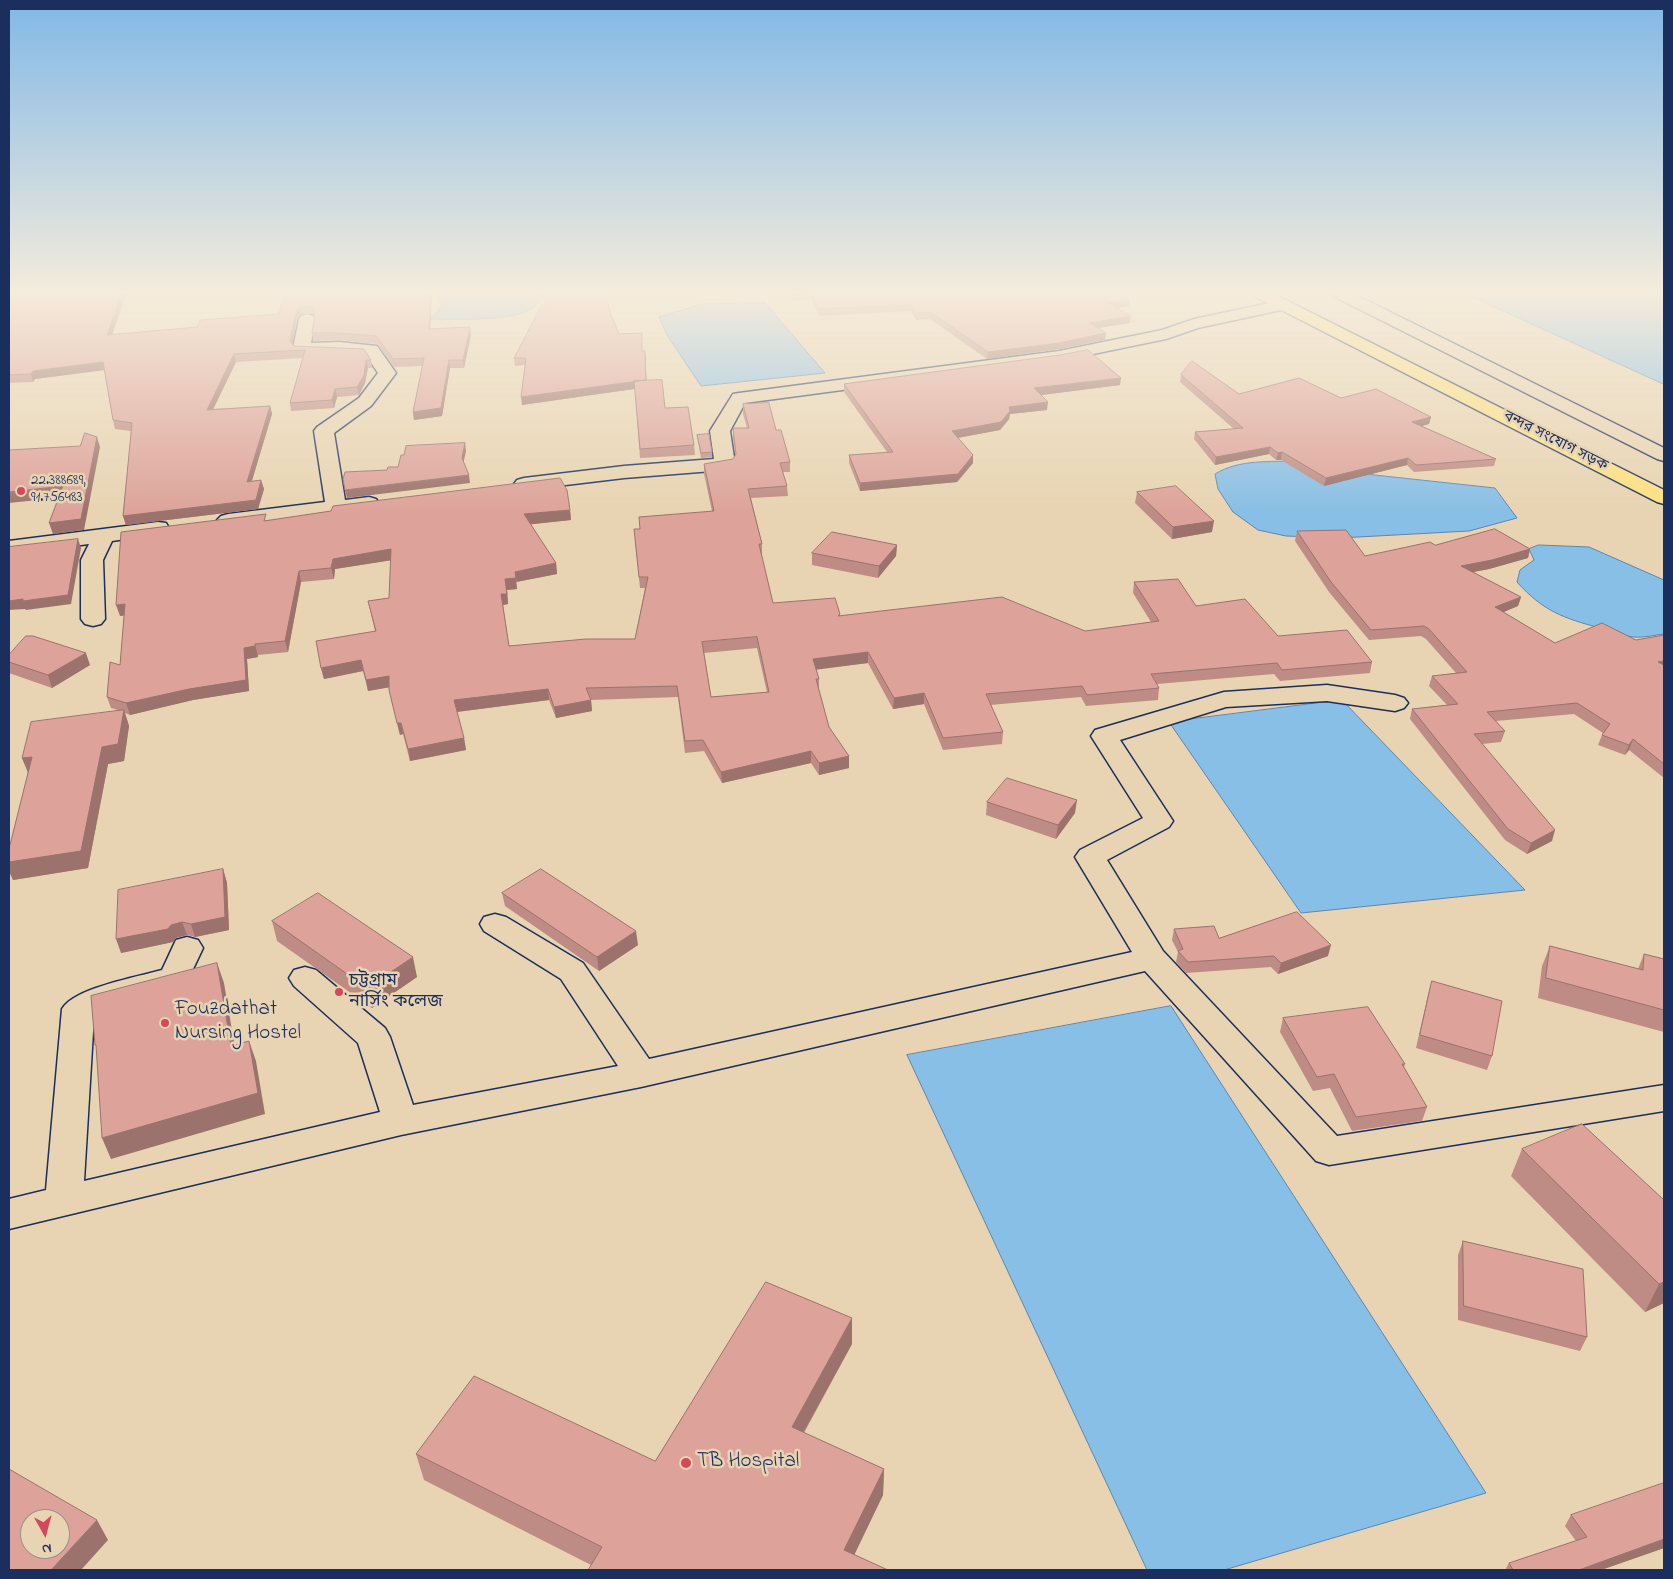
<!DOCTYPE html>
<meta charset="utf-8">
<style>
body{margin:0}
#map{position:relative;width:1673px;height:1579px;overflow:hidden;background:#e8d4b2;font-family:"Indie Flower",sans-serif}
canvas{display:block}
.frame{position:absolute;inset:0;border:10px solid #1b2f5e;pointer-events:none}
.north{position:absolute;left:20px;top:1509px;width:50px;height:50px;box-sizing:border-box;background:#e8d4b2;border:1px solid #969290;border-radius:50%;rotate:173deg;font-size:14px;font-weight:700;line-height:20px;text-align:center;color:#1b2f5e}
.north::after{content:'';display:block;margin:auto;width:18px;height:22px;background:#d1495b;clip-path:polygon(50% 0,100% 100%,50% 72%,0 100%)}
</style>
<div id="map">
<canvas width="1673" height="1579"></canvas>
<div class="frame"></div>
<div class="north">N</div>
</div>
<script>
const g = document.querySelector('canvas').getContext('2d');
g.lineJoin = 'round';
function fillPath(path, color) { g.fillStyle = color; g.fill(path, 'evenodd'); }
function stroke(path, color, width, dash) { g.strokeStyle = color; g.lineWidth = width; g.lineCap = dash ? 'butt' : 'round'; g.setLineDash(dash || []); g.stroke(path); }
function label(font, color, halo, rows, align = 'center') {
  g.font = font + ' "Indie Flower","Noto Sans Bengali",sans-serif'; g.lineWidth = 5; g.setLineDash([]); g.textBaseline = 'middle'; g.strokeStyle = halo; g.fillStyle = color; for (const [text, x, y, turn = 0] of rows) {
    g.save(); g.translate(x, y); g.rotate((+turn || 0) * Math.PI / 180); g.textAlign = isNaN(turn) ? turn : align; if (halo) g.strokeText(text, 0, 0); g.fillText(text, 0, 0); g.restore();
  }
}
const water = new Path2D(`
 M444,292H545C542,297 538,304 533,308C514,322 453,319 428,319L436,314L441,306L439,296Z
 M1462,292H1664V384Z
 M765,303L825,373L701,386L667,335L659,317L702,304Z
 M1298,461L1356,473L1495,488L1517,518L1469,531L1340,538L1286,536L1258,530L1233,512L1218,489L1215,474C1239,459 1271,462 1298,461Z
 M1539,545L1589,547L1664,580V634C1655,635 1643,638 1634,637C1622,636 1611,631 1600,628C1563,618 1543,611 1517,582L1520,570L1534,560L1529,549Z
 M1342,700L1525,890L1301,913L1169,722Z
 M1171,1006L1486,1493L1224,1570H1147L907,1055Z`);
fillPath(water, '#88bfe6');
stroke(water, '#5c85b0', 1);
const minor = new Path2D(`
 M1329,292H1350L1664,448V461L1657,459L1331,295Z
 M1284,300L1290,302L1292,305L1290,308L1198,328L1166,339L1059,361L745,403L730,431L735,464L732,468L725,470L624,478L524,490L517,488L514,484L517,480L524,478L624,466L714,459L710,431L733,394L739,393L1059,351L1162,330L1194,319Z
 M307,314L313,316L315,319L311,343L339,342L377,346L396,373L371,406L334,433L345,500L369,497L376,499L379,503L376,507L336,514L228,526L221,524L217,520L221,516L228,514L325,502L314,431L317,427L359,398L378,373L366,355L296,352L293,348L299,319L301,316Z
 M158,522L166,523L169,528L166,533L112,541L103,560L105,619L101,624L93,626L85,624L81,619V560L89,544L9,554V541Z
 M1327,685L1395,695L1404,698L1408,703L1404,708L1395,711L1327,701L1226,707L1120,740L1173,821L1169,827L1107,860L1163,951L1337,1136L1664,1085V1111L1329,1165L1316,1161L1145,971L641,1087L401,1135L9,1229V1199L46,1190L62,1009C74,988 137,977 162,970L176,940L187,937L198,940L203,948L185,986L118,1005L94,1015L84,1181L380,1112L358,1043L294,986L289,978L294,970L305,967L316,970L385,1028L390,1037L413,1105L618,1066L561,979L484,931L480,924L484,917L495,914L506,917L583,963L649,1059L1132,952L1075,857L1080,850L1143,818L1091,736L1095,730L1224,692Z`);
const highway = new Path2D(`
 M1250,292H1270L1664,490V504L1657,502L1252,295Z`);
stroke(minor, '#1b2f5e', 3);
stroke(highway, '#1b2f5e', 3);
fillPath(minor, '#e8d4b2');
fillPath(highway, '#fde080');
fillPath(new Path2D(`
 M9,292H127L112,335L197,327L279,314L285,292H432L430,329L471,335L464,368H450L442,416L414,420L413,412L422,366L394,367L377,344L339,340L313,341L312,333L315,316L313,314H301L297,318L292,344L294,346L371,360L372,368H368L365,383L359,395L337,397L334,408L291,411L290,403L303,358L236,362L213,409L270,406L272,414L252,481L261,480L264,489L258,509L126,525L123,516L131,431L115,429L113,420L104,370L35,379L33,382L9,383Z
 M543,292H605L611,315L619,334L642,333V351L646,358V381L665,408L694,445L695,455L640,458L635,389L522,405L525,365L515,366L514,358L545,305Z
 M788,292H1117L1129,300V306L1117,308L1130,323L1098,328L1106,333L1105,340L1059,349L987,359L930,319L916,320L911,311L819,316L811,299L792,301Z
 M1181,375L1239,394L1341,398L1431,417L1429,424L1422,426L1496,459L1494,466L1414,472L1407,465L1324,486L1281,460H1276L1269,454L1215,465L1194,439L1195,432L1234,429L1180,382Z
 M844,384L1120,385L1041,395L1047,410L1010,414L1009,419L1000,430L958,438L973,463L957,482L860,491L849,463V455L887,452L844,392Z
 M743,404L776,430L790,462V472H783L787,486L788,496L751,498L762,544V555H761L773,603L840,614V616L1085,631L1151,622L1133,593L1134,582L1278,636L1372,662L1370,673L1280,681L1274,674L1157,684L1159,688L1158,700L1086,706L1081,697L990,705L1003,732L1002,744L943,750L924,704L893,709L868,663L816,669L819,679V690L829,727L849,768L819,775L811,763L722,783L704,751L685,753L678,697L591,700L592,711L556,718L549,700L457,712L464,738L466,750L410,761L403,734L400,735L392,702L389,687L368,691L363,671L324,679L321,668L375,631L368,601L389,598L391,560L335,569L334,579L301,582L288,652L258,655V657L247,659L249,691L193,700L130,715L125,713L129,726L124,761L108,764L88,868L13,880L9,871V849L28,772L22,758L118,710L111,708L107,697L120,665L124,615L120,616L267,520L570,510L571,520L530,524L556,563L557,574L516,582L517,589L507,590L508,604L503,605L509,646L635,639L645,588H640L635,540L640,529L712,511L704,474V464L733,459L736,455L733,438V428H747L743,414ZM757,648L767,692L711,697L704,653Z
 M697,435L712,452V457L701,458Z
 M1137,492L1212,532L1172,539L1135,503Z
 M1297,531L1365,556L1435,545L1530,549L1528,558L1489,569L1473,572L1521,597L1518,606L1503,612L1555,643L1636,640L1664,635V778L1629,750L1625,755L1598,745L1602,735L1603,733L1574,714L1496,721L1505,731L1501,742L1482,744L1552,841L1527,854L1505,840L1410,719L1412,709L1447,705L1429,686L1432,676L1456,673L1426,639L1421,636L1369,640L1329,592L1295,541Z
 M897,545L896,556L878,578L812,565V553Z
 M9,655L90,665L52,688L9,673Z
 M987,802L1075,813L1056,839L986,815Z
 M223,869L227,883L229,930L195,937L187,935L176,938L173,942L121,953Z
 M502,893L638,945L599,971L505,906Z
 M272,921L417,977L372,1008L277,941Z
 M1174,929L1219,938L1328,956L1278,974L1271,967L1186,973L1176,962L1178,952L1172,940Z
 M1550,946L1638,969L1644,954L1664,959V1032L1538,998L1542,966Z
 M1432,981L1492,1056L1487,1070L1416,1048L1428,995Z
 M1283,1018L1405,1064L1404,1067L1427,1107L1422,1121L1352,1131L1330,1088L1313,1091L1280,1032Z
 M1522,1149L1664,1200V1303L1645,1312L1511,1176Z
 M1463,1241L1587,1337L1580,1351L1458,1320V1255Z
 M852,1344L804,1433L884,1469L883,1495L854,1555L591,1565L424,1480L416,1454L655,1461Z
 M1571,1515L1664,1548L1601,1570H1505L1509,1563L1576,1541L1565,1526Z`), '#be8c84');
fillPath(new Path2D(`
 M122,292H127L109,343L107,335Z
 M431,292H432L430,337L429,329Z
 M1129,300V306L1108,309V303Z
 M299,307L301,314L297,318L292,349L290,341L296,311Z
 M1131,316L1130,323L1090,329V323Z
 M470,327L471,335L464,368L463,360Z
 M1106,333L1105,340L1059,349L987,359L988,352Z
 M645,351L647,387L522,405L521,397Z
 M234,354L236,362L209,418L207,410Z
 M366,360L368,368L365,383L359,395L357,387Z
 M449,360L450,368L442,416L414,420L413,412Z
 M103,362L105,370L35,379L33,382L31,374L33,371Z
 M1121,378L1120,385L1034,396V388Z
 M335,389L337,397L334,408L332,400Z
 M1048,402L1047,410L1010,414L1009,419L1000,430L951,439L952,431L1009,407Z
 M270,406L272,414L249,490L247,482Z
 M1431,417L1429,424L1411,429L1412,422Z
 M97,437L100,447L84,530L53,534L49,523Z
 M465,443L466,451L463,465L462,458Z
 M1270,447L1269,454L1215,465L1216,457Z
 M1282,452L1281,460H1276L1278,453Z
 M973,455V463L957,482L860,491V483Z
 M1408,458L1407,465L1324,486L1326,478Z
 M469,475L470,483L347,498L345,490Z
 M261,480L264,489L258,509L126,525L123,516Z
 M63,486L67,497L9,503V492Z
 M570,510L571,520L525,525L524,514Z
 M1214,521L1212,532L1172,539L1173,527Z
 M78,539L81,548L71,604L26,610L25,609L9,610V601Z
 M897,545L896,556L878,578L879,566Z
 M391,549L393,560L335,569L334,579L331,568L333,559Z
 M1530,549L1528,558L1489,569L1458,575L1461,566Z
 M556,563L557,574L516,582L515,572Z
 M299,571L301,582L288,652L285,641Z
 M516,578L517,589L507,590L508,604L503,605L501,594L505,579Z
 M1521,597L1518,606L1492,617L1495,607Z
 M125,604L129,615L120,616L116,605Z
 M255,644L258,657L247,659L249,691L193,700L130,715L126,703L244,648Z
 M868,652V663L814,670L813,659Z
 M86,653L90,665L52,688L48,675Z
 M361,660L363,671L324,679L321,668Z
 M1664,661V670L1658,662Z
 M389,676L391,687L368,691L366,680Z
 M548,689L549,700L456,712L454,700Z
 M924,693V704L893,709L894,698Z
 M591,700L592,711L556,718L554,707Z
 M124,710L129,726L124,761L108,764L88,868L13,880L9,871V862L102,747Z
 M397,723H401L403,734L400,735Z
 M464,738L466,750L410,761L408,749Z
 M1633,739L1629,750L1625,755L1629,745Z
 M811,751V763L722,783L721,772Z
 M849,756V768L819,775V763Z
 M32,757L29,775L22,758Z
 M1077,800L1075,813L1056,839L1058,825Z
 M1555,830L1552,841L1527,854L1531,843Z
 M223,869L227,883L229,930L195,937L191,924Z
 M182,922L187,935L176,938L173,942L121,953L116,939Z
 M636,931L638,945L599,971L597,957Z
 M1331,945L1328,956L1278,974L1281,963Z
 M413,957L417,977L372,1008L367,988Z
 M217,963L224,983L238,1066L231,1046Z
 M249,1041L256,1061L265,1114L111,1159L102,1138Z
 M1664,1282V1303L1645,1312L1659,1284Z
 M852,1318V1344L792,1453V1427Z
 M884,1469L883,1495L847,1570L844,1550Z
 M97,1520L108,1540L81,1570H51Z
 M1664,1539V1548L1601,1570H1578Z`), '#9b726c');
const building = new Path2D(`
 M9,292H122L107,335L197,327L200,320L279,314L285,292H431L429,329L470,327L463,360H449L441,408L413,412L424,358L393,359L376,336L338,333H312L315,312L311,307H299L296,311L290,341L294,346L364,349L371,360H366L364,375L357,387L335,389L332,400L290,403L305,350L234,354L207,410L270,406L247,482L261,480L256,500L123,516L132,423L113,420L103,362L33,371L31,374L9,375Z
 M543,292H605L611,315L619,334L642,333V351H645L646,380L521,397L526,358H514L542,305H546Z
 M791,292H1117L1129,300L1108,303L1131,316L1090,323L1106,333L1059,343L988,352L930,312L916,313L911,305L819,309L811,293L792,294Z
 M1088,350L1121,378L1034,388L1048,402L1009,407L1010,411L1001,422L952,431L973,455L958,474L860,483L849,455L893,452L844,384L1060,355Z
 M1192,361L1239,394L1299,378L1341,398L1376,389L1431,417L1412,422L1496,459L1416,465L1408,458L1326,478L1282,452L1278,453L1270,447L1216,457L1195,432L1243,428L1181,375Z
 M662,380L665,408L688,407L694,445L640,449L634,381Z
 M769,403L776,430H781L790,462L780,463L787,486L748,489L762,544H759L773,603L835,598L840,614L838,616L1002,597L1085,631L1159,621L1134,582L1178,579L1196,606L1245,599L1278,636L1347,630L1372,662L1282,670L1277,663L1151,674L1159,688L1087,695L1082,686L986,694L1003,732L943,738L924,693L894,698L868,652L813,659L819,679H816L829,727L849,756L819,763L811,751L721,772L703,740L685,741L677,686L586,688L591,700L554,707L548,689L454,700L464,738L408,749L401,723H397L389,690V676L366,680L361,660L321,668L316,641L376,631L368,601L389,598L391,549L333,559L331,568L299,571L285,641L255,644V646L244,648L246,680L189,689L126,703L107,697L110,662L120,665L125,604L116,605L121,532L266,514L264,521L331,511L333,506L560,478L567,490L570,510L524,514L556,563L515,572L516,578L505,579L507,594H501L509,646L586,639H635L648,577H639L634,529H640L639,517L714,511L704,464L733,459L736,454L733,428H749L743,404ZM757,637L769,692L711,697L702,642Z
 M85,433L97,437L81,519L49,523L63,486L9,492V450L80,446Z
 M709,434L712,452L701,453L697,435Z
 M465,443L462,458L469,475L345,490L343,479L345,472L387,470L388,467H398L401,455H404L406,446Z
 M1176,486L1214,521L1173,527L1137,492Z
 M1495,529L1530,549L1492,560L1461,566L1521,597L1495,607L1555,643L1602,623L1636,640L1664,635V661L1658,662L1664,665V764L1633,739L1629,745L1602,735L1610,724L1577,703L1487,712L1505,731L1474,734L1555,830L1531,843L1508,829L1412,709L1458,704L1432,676L1467,672L1429,629L1424,626L1371,630L1331,582L1297,531L1346,530L1365,556L1430,542L1435,545Z
 M832,532L897,545L879,566L812,553Z
 M78,539L68,595L23,601V599L9,601V547Z
 M26,636H33L86,653L48,675L9,662V655Z
 M124,710L118,744L102,747L81,851L9,862V849L32,757L22,758L31,722Z
 M1007,778L1077,800L1058,825L987,802Z
 M223,869L225,917L191,924L182,922L171,925L168,929L116,939L118,890Z
 M541,869L636,931L597,957L502,893Z
 M318,893L413,957L367,988L272,921Z
 M1297,912L1331,945L1281,963L1274,956L1188,962L1178,951L1183,949L1174,929L1214,926L1219,938Z
 M1550,946L1643,970L1644,954L1664,959V1010L1546,978Z
 M217,963L231,1046L249,1041L258,1093L102,1138L96,1045H95L91,996Z
 M1432,981L1502,1001L1492,1056L1420,1035Z
 M1368,1007L1405,1064H1402L1427,1107L1356,1117L1334,1074L1317,1077L1283,1018Z
 M1582,1124L1664,1200V1282L1659,1284L1522,1149Z
 M1463,1241L1583,1269L1587,1337L1464,1306Z
 M766,1282L852,1318L792,1427L884,1469L844,1550L888,1570H588L602,1547L416,1454L474,1376L655,1461Z
 M9,1469L97,1520L51,1570H9ZM30,1519H60V1549H30Z
 M1664,1483V1539L1579,1570H1513L1509,1563L1587,1537L1571,1515Z`);
fillPath(building, '#dda39a');
stroke(building, '#9b726c', 1);
const sky = g.createLinearGradient(0, 0, 0, 513);
sky.addColorStop(0, '#81b8e7');
sky.addColorStop(0.57, '#f5ecdc');
sky.addColorStop(1, '#f5ecdc00');
g.fillStyle = sky;
g.fillRect(0, 0, 1673, 513);
for (const [x, y, r, color] of [
 [21,491,5,"#d1495b"],
 [339,992,5,"#d1495b"],
 [165,1023,5,"#d1495b"],
 [686,1463,6,"#d1495b"]
]) { const dot = new Path2D(); dot.arc(x, y, r, 0, 2 * Math.PI); g.fillStyle = color; g.fill(dot); stroke(dot, '#e8d4b2', 2); }
label('15px', '#1b2f5e', '#e8d4b2', [
 ["বন্দর সংযোগ সড়ক",1555,442,27]
]);
label('15px', '#1b2f5e', '#e8d4b2', [
 ["22.388689,",31,482],
 ["91.756483",31,499]
], 'left');
label('18px', '#1b2f5e', '#e8d4b2', [
 ["চট্টগ্রাম",349,982],
 ["নার্সিং কলেজ",349,1003]
], 'left');
label('21px', '#1b2f5e', '#e8d4b2', [
 ["Fouzdathat",175,1011],
 ["Nursing Hostel",175,1035],
 ["TB Hospital",697,1463]
], 'left');
</script>
